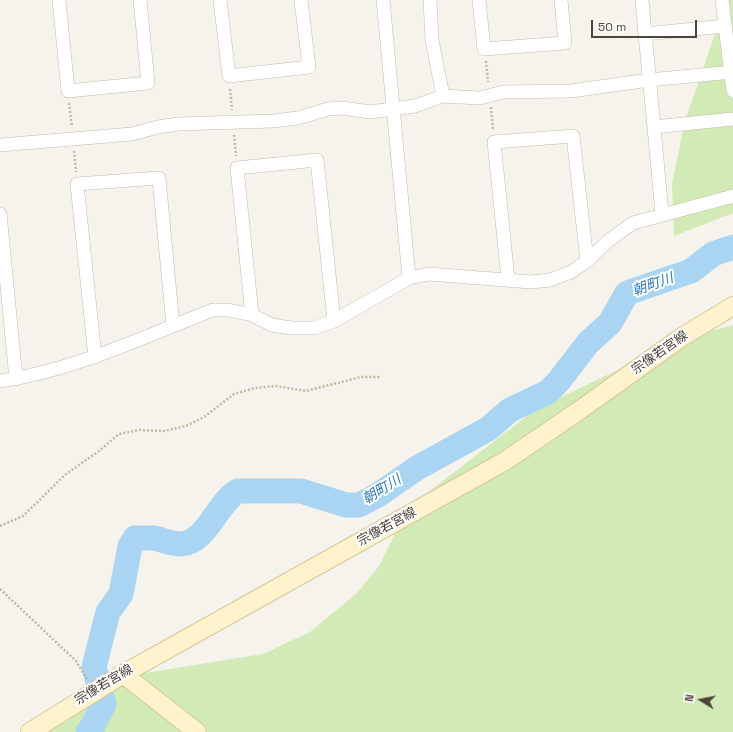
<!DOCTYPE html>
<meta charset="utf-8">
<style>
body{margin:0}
#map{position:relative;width:733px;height:732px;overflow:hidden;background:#f6f3ec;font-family:"Space Grotesk",sans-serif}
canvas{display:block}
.north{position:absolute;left:681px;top:680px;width:40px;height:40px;-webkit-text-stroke:3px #fff;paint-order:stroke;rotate:280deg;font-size:11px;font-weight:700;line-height:16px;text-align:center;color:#4b4439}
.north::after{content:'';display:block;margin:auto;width:14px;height:18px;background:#4b4439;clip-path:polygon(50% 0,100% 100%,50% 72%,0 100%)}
.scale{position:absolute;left:591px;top:20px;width:106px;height:18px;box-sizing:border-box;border:2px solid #4b4439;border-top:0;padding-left:5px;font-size:12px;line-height:14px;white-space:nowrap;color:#4b4439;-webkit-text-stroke:3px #fff;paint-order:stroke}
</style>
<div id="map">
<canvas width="733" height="732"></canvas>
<div class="north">N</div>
<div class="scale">50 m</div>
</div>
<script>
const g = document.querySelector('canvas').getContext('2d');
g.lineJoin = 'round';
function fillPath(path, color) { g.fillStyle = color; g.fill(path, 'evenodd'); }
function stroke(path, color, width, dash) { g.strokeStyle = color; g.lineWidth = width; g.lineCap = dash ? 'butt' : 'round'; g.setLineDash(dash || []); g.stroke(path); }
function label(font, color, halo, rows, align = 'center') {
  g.font = font + ' "Space Grotesk","Noto Sans JP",sans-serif'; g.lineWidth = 4; g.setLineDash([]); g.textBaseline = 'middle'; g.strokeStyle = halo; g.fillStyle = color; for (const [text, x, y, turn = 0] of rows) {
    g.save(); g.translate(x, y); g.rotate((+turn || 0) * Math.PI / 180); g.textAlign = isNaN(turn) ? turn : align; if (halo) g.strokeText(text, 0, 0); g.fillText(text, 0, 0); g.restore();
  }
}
fillPath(new Path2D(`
 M720,0H733V213L674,236L672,184L685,121L715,34Z
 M733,325V732H43L102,680L263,654L310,632L357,593L379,566L401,521L422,497L536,409L645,357L703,333Z`), '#d2eab5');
stroke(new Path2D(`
 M88,732L92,727L104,704L94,667L108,612L121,594L130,546L135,538C141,538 148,538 154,538C163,540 172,544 181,544C207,543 218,501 238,491H301L346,505H359L378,495L417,468L488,429L510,410L548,392L558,382L588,343L610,323L627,293L691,271L713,254L733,247`), '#a9d4f2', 25);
const street = new Path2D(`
 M59,0L68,91L148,83L140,0
 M220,0L229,76L309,67L301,0
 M383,0L409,278
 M430,0L432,40L443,96
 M479,0L484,49L565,43L561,0
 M642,0L645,34L724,26
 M722,0L733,91
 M645,34L654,127
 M0,145L132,134L158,127L178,124L273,121L298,118L328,109L343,108L370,112L415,106L443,96L480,98L503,92L571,91L649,80L733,72
 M0,214L16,379
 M662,214L654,127L733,119
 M508,279L494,142L573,136L587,261
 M252,315L237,168L317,160L334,321
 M95,357L77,184L159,178L173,326
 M0,381C75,370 143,337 213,310H228L252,315L272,325L291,328H314L334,321L409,278L429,274L531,282L550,280L571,272L587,261L608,241L633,223L733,196`);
const secondary = new Path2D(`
 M123,674L197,732
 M30,732L123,674L505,461L577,412L682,337L733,306`);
stroke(street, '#c2bbae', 14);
stroke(secondary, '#d6c79b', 20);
stroke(new Path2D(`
 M486,61L488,82
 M230,89L232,110
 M69,103L72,126
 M491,107L493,130
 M234,135L236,156
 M74,151L76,172
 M0,526L23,516L66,474L99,451L119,434L139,430L164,431L186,426L204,417L234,394L255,388L276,386L306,391L361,377H380
 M0,589L76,661L87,679`), '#c4b79f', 2.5, [2, 2]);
stroke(street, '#fff', 13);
stroke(secondary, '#fff3cd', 18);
label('13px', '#4b4439', '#fff', [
 ["宗像若宮線",660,353,-35],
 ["宗像若宮線",387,527,-29],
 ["宗像若宮線",104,685,-31]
]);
label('italic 14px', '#2e7ab2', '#fff', [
 ["朝町川",653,285,-20],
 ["朝町川",382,490,-32]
]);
</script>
